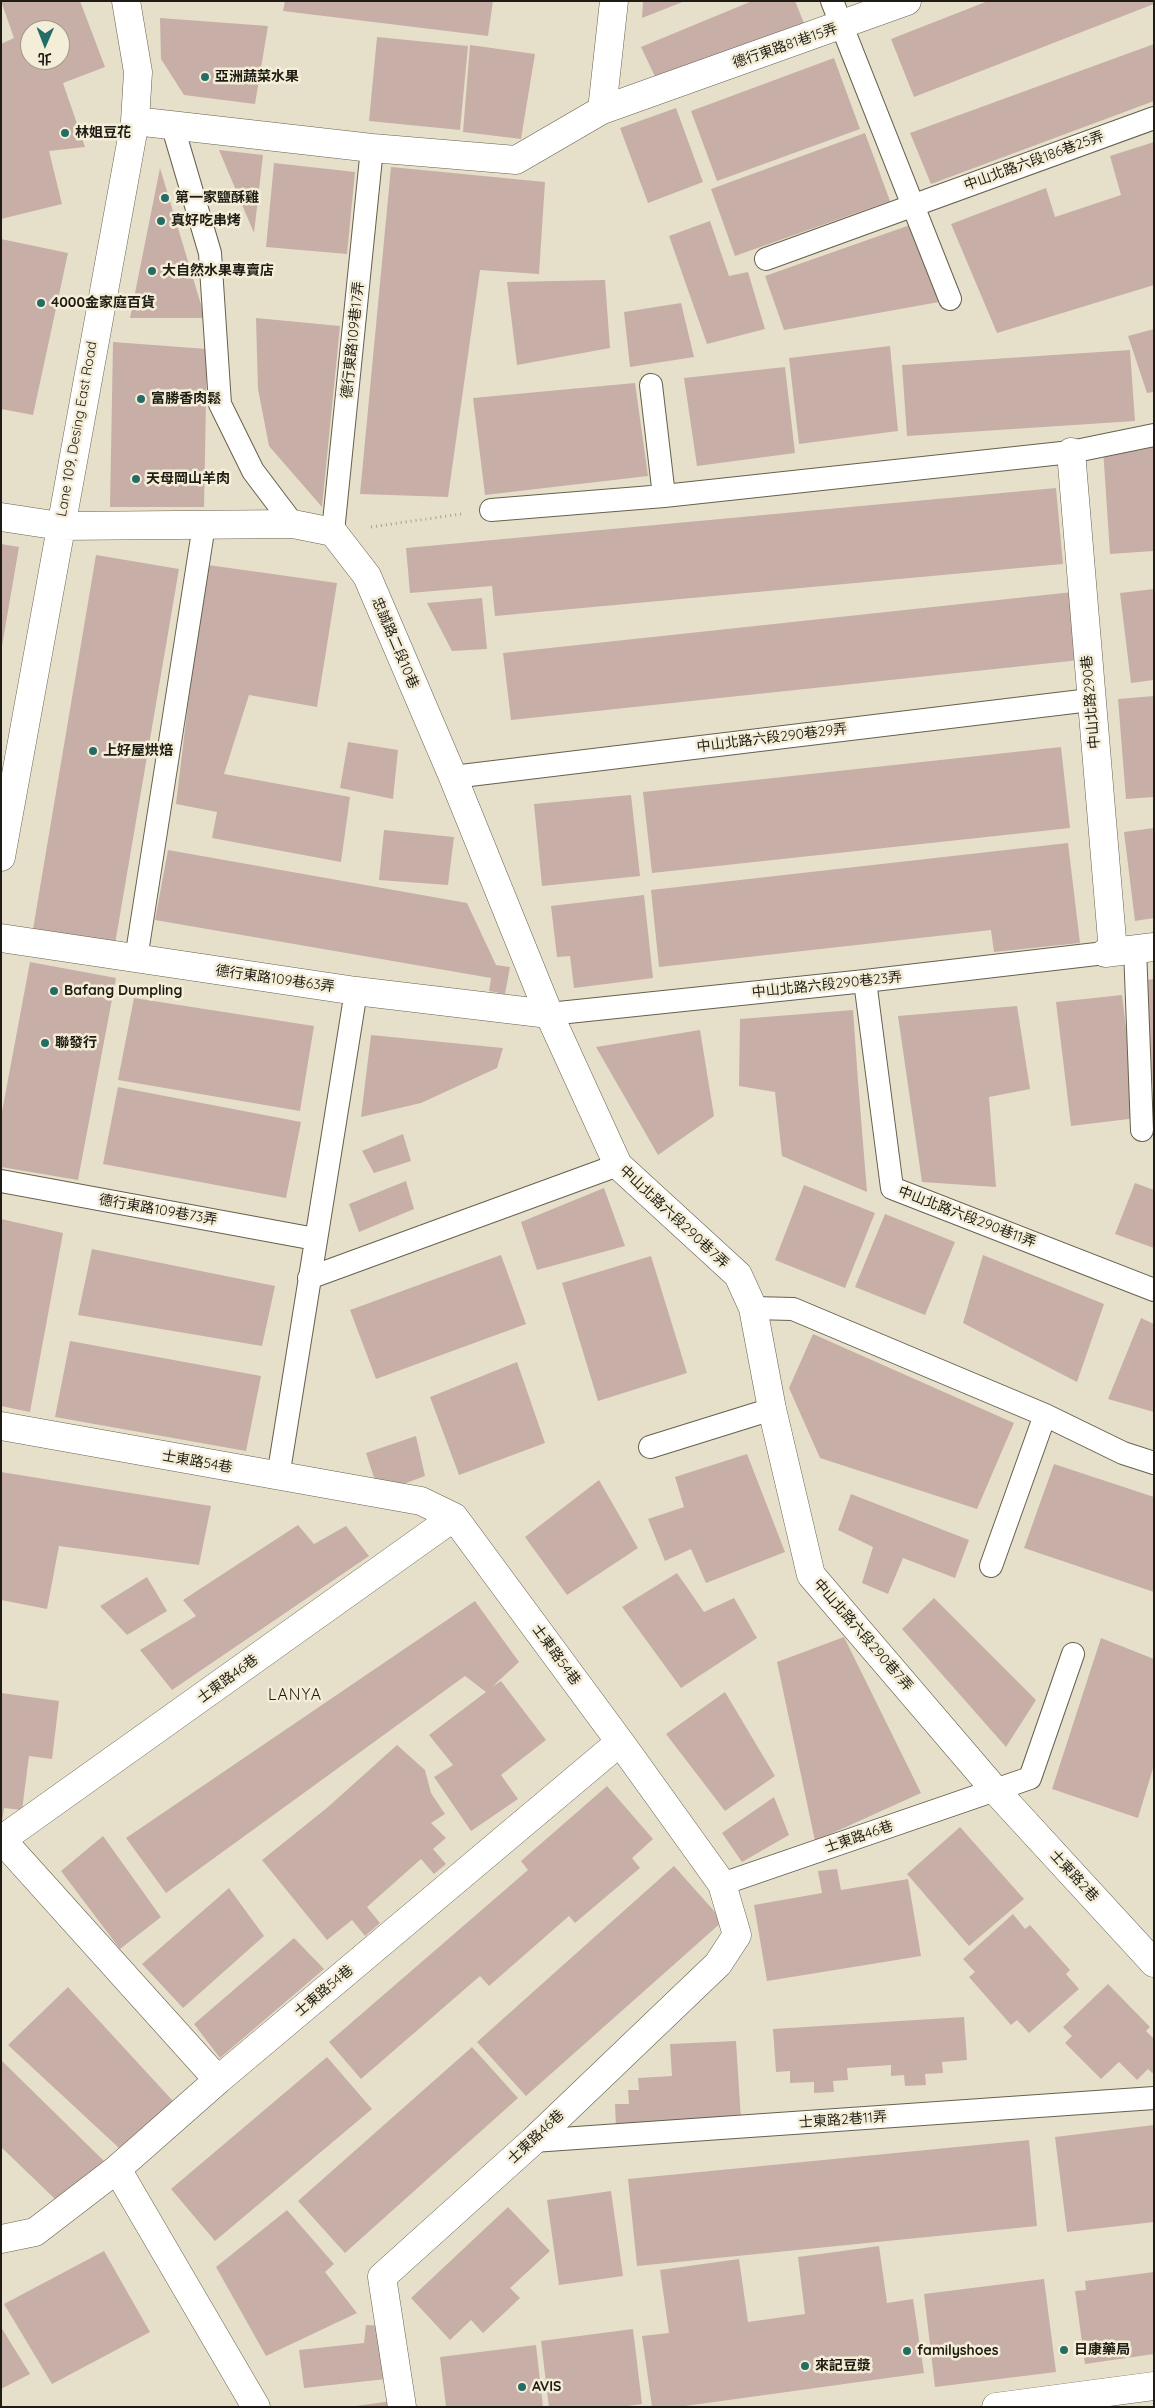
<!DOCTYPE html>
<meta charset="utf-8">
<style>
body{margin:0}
#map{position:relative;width:1155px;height:2408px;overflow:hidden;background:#e6e0ca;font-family:Quicksand,"Noto Sans TC",sans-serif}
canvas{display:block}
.frame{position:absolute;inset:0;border:2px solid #1e1c14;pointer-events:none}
.north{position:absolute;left:20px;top:20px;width:50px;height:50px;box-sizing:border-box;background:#f4edd7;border:1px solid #9e9989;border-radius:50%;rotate:181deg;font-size:14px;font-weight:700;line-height:20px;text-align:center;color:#1e1c14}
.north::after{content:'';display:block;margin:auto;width:18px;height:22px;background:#246d66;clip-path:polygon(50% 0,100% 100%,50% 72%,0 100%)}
</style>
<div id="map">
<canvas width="1155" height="2408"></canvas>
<div class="frame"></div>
<div class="north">北</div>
</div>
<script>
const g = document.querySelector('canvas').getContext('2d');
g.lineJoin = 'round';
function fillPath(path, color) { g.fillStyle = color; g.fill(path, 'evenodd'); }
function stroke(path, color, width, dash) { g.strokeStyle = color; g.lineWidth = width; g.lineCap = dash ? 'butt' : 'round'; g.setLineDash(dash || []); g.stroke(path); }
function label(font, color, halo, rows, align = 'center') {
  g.font = font + ' Quicksand,"Noto Sans TC",sans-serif'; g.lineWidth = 5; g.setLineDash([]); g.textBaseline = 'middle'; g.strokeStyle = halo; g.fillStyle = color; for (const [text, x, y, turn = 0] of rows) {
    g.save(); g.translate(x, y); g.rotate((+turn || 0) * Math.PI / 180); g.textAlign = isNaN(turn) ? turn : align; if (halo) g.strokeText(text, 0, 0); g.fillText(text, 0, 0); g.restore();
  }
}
fillPath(new Path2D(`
 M1,1H80L105,67L63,83L85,147L49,151L62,204L1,219V44L14,38ZM30,30H60V60H30Z
 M285,1H493L488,36L283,11Z
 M643,1H685L642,18Z
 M752,1H795L804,23L659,85L641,47Z
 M988,1H1154V4L914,97L891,39Z
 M160,18L268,26L255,104L184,95L161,59Z
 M377,37L468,46L460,130L369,121Z
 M1154,44V101L931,184L910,133Z
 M470,45L535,54L521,139L463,132Z
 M834,58L860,129L717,181L691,111Z
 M676,108L703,182L648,203L620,128Z
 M865,133L890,201L735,256L711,189Z
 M1154,142V285L997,333L951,224L1046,188L1055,217L1121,195L1110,156Z
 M219,150L263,155L254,233Z
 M274,163L355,172L347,254L266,247Z
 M391,167L545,182L539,274L480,270L448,497L360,494Z
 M160,168L205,318H130Z
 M710,221L729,276L748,272L765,329L707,344L669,236Z
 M910,225L939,302L784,330L765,276Z
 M1,239L68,253L33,415L1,409Z
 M605,280L610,348L517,365L507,282Z
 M681,303L694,357L630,367L624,312Z
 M256,318L340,326L322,507L269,446L258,389Z
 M1154,329V392L1147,393L1128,336Z
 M113,342L207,349L204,507H110Z
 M890,346L898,431L799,444L789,358Z
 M1130,350L1135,421L907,436L902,365Z
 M785,367L795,453L697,466L684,378Z
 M635,383L648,476L485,495L473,398Z
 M1154,445V551L1110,554L1103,449Z
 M1056,488L1063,564L495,616L492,586L410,593L406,548Z
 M1,544L19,547L2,646H1Z
 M96,555L179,569L114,950L32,935Z
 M208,565L337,583L317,707L249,695L224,774L350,797L341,862L212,838L217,812L176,804L199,613Z
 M1154,589V680L1131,683L1120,593Z
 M1073,592L1080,660L511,720L503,653Z
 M482,598L487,649L452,651L427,603Z
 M1154,696V797L1126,799L1118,699Z
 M348,742L398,750L393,799L340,788Z
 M1061,747L1070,828L652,873L643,792Z
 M631,795L640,876L542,886L534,804Z
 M1154,828V918L1135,921L1124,832Z
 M384,830L454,837L448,885L379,880Z
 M1068,843L1080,943L994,952L991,930L659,967L651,890Z
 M168,850L467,903L496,965L510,967L505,994L489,991L491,978L155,920Z
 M644,895L653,978L574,988L570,956L557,957L551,906Z
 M30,962L116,978L78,1180L1,1167V1117Z
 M1154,979V1086H1153L1140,981Z
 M1122,995L1137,1118L1071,1126L1056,1002Z
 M134,998L314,1026L300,1111L118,1080Z
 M1017,1006L1030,1089L989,1097L996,1187L922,1182L898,1016Z
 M853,1010L858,1081L867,1192L782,1156L775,1092L739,1086L740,1019Z
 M700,1030L714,1116L658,1155L596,1047Z
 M371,1035L503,1048L497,1068L421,1103L361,1117Z
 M118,1087L301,1122L286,1198L103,1164Z
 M403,1134L411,1161L374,1173L362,1151Z
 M406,1181L414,1209L359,1232L349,1204Z
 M1135,1183L1154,1190V1248L1115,1234Z
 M804,1185L875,1213L845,1288L775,1260Z
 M604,1188L625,1246L537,1270L521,1222Z
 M885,1214L955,1242L925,1315L855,1287Z
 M1,1219L63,1233L30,1412L1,1406Z
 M92,1249L275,1286L262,1346L78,1315Z
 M501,1255L526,1324L376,1379L350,1310Z
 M983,1255L1104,1304L1077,1382L963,1323Z
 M651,1256L687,1373L598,1401L562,1283Z
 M1141,1318L1154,1324V1412L1108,1399Z
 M813,1334L1014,1423L977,1509L820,1458L789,1388Z
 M70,1341L261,1376L246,1451L55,1417Z
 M517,1362L545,1443L459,1475L430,1397Z
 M416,1436L425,1476L379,1493L366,1453Z
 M747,1454L785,1552L706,1583L691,1549L665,1561L648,1519L684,1507L675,1477Z
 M1054,1464L1154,1497V1592L1024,1548Z
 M1,1472L211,1506L199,1565L59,1546L47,1609L1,1600Z
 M599,1480L638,1548L567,1595L525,1537Z
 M851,1494L969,1540L955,1578L903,1558L888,1594L862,1583L873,1547L838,1530Z
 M298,1525L314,1544L346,1526L369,1556L172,1690L140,1650L196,1616L183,1600Z
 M677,1573L704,1612L734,1598L757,1638L681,1688L622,1607Z
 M147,1577L167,1611L127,1635L100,1606Z
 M934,1598L1036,1700L1006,1747L902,1629Z
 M475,1601L519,1662L492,1687L501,1681L546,1740L501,1775L518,1799L471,1831L434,1777L453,1765L429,1735L486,1692L465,1676L166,1893L126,1838Z
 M844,1637L921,1793L815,1841L777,1662Z
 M1101,1638L1154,1659V1765L1138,1818L1052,1789Z
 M725,1692L775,1776L725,1811L666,1734Z
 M1,1693L59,1701L52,1759L29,1756L22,1810L4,1808L2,1822Z
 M397,1745L425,1770L431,1793L445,1814L431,1823L446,1838L433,1849L446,1864L434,1874L421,1859L367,1907L380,1923L365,1936L352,1920L327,1940L262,1860L328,1807Z
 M607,1786L653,1839L632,1858L640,1868L575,1923L569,1916L489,1986L480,1976L361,2079L329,2042L528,1870L521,1861Z
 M774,1797L789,1835L742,1862L722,1833Z
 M960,1827L1024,1899L969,1946L907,1874Z
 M103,1836L161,1917L120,1949L61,1871Z
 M674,1866L723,1921L526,2096L477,2042Z
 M837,1869L841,1890L908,1879L921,1956L767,1981L754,1905L822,1893L818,1871Z
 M229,1888L264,1936L183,2008L142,1964Z
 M1013,1914L1025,1929L1030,1925L1070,1970L1066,1974L1079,1989L1029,2033L1017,2020L1011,2025L969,1977L975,1972L963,1959Z
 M294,1938L324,1969L220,2058L194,2024Z
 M1108,1984L1150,2027L1146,2031L1154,2039V2072L1152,2073L1148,2069L1137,2080L1119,2062L1101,2079L1065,2043L1072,2036L1063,2027Z
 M68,1987L173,2101L119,2148L8,2045Z
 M964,2017L967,2060L942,2062L943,2073L925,2074L926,2085L905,2086L904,2075L891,2076V2065L847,2068L848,2080L833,2081L834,2092L814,2093V2082L790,2083V2071L776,2072L773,2029Z
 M736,2041L741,2120L616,2127L615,2104H629L628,2090H639L638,2078L672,2076L670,2044Z
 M472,2047L518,2098L345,2253L298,2201Z
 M327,2057L372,2109L215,2241L171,2189Z
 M1,2060L104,2161L55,2199L1,2147Z
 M1154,2125V2222L1067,2232L1055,2137Z
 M1029,2140L1037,2226L637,2266L628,2179Z
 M611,2191L623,2276L559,2285L547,2200Z
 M508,2207L550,2251L510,2288L520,2298L483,2333L471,2320L450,2340L411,2298Z
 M287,2210L334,2264L325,2272L357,2313L266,2356L216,2267Z
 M879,2246L887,2303L913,2299L924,2373L678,2407H652L642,2336L669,2333L660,2270L739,2259L748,2322L805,2314L798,2257Z
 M104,2251L150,2332L52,2384L4,2304Z
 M1154,2272V2354L1085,2364L1075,2291L1086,2290L1085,2281Z
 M1044,2279L1056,2372L935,2387L924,2294Z
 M366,2325L385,2326L386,2379L304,2388L299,2350L364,2343Z
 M1,2327L30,2374L1,2389Z
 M633,2329L642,2404L621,2407H549L541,2341Z
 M536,2345L543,2407H446L440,2357Z
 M392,2401V2407H356V2406Z`), '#c7afa7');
const service = new Path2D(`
 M832,1L950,299
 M172,124L210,253L220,404L253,471L293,524
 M766,259L1154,118
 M651,385L664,496
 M491,510L664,496L1071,452L1154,435
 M333,532L372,148
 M453,777L1090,700
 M1135,949L1142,1130
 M136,959L204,525
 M865,981L892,1188L1154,1290
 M549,1014L865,981L1105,953
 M1,1181L315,1239
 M309,1278L618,1165
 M753,1308L793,1309L1045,1415L1123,1453L1154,1463
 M650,1447L772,1409
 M278,1477L356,991
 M991,1566L1045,1415
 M722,1884L1030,1778L1073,1654
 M533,2141L1154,2098`);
const minor = new Path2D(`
 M602,110L614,1
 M135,121L372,148L516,160L602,110L907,1
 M1071,452L1113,952
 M1,517L60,526L293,524L333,532L367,576L453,777L549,1014L618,1165L738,1275L753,1308L772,1409L811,1575L995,1790L1154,1963
 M1,857L135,121L138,72L126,1
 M1,938L356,991L549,1014
 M1105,953L1154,947
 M1,1426L421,1501L454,1517L620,1742L218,2080
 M1,1840L454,1517
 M117,2169L256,2407
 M1,2239L35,2232L117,2169L218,2080L2,1840
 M402,2407L382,2277L533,2141L718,1964L737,1935L722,1884L620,1742
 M996,2407L1154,2386`);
stroke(service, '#66604d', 24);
stroke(minor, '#66604d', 29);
stroke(new Path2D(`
 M371,527L461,514`), '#a6a18f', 3, [1, 4]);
stroke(service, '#fff', 22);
stroke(minor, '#fff', 28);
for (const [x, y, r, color] of [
 [205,77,5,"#246d66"],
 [65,133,5,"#246d66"],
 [165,198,5,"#246d66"],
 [161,221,5,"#246d66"],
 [152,271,5,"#246d66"],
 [41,303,5,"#246d66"],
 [141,399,5,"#246d66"],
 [136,479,5,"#246d66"],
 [93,751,5,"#246d66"],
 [54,991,5,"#246d66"],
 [45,1043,5,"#246d66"],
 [1064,2350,5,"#246d66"],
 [907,2351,5,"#246d66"],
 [805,2366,5,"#246d66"],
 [522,2387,5,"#246d66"]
]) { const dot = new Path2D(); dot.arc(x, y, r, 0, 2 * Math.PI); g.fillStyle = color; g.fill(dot); stroke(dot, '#f4edd7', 2); }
label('14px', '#1e1c14', '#f4edd7', [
 ["德行東路81巷15弄",785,46,-19],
 ["中山北路六段186巷25弄",1034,161,-20],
 ["德行東路109巷17弄",353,340,-84],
 ["Lane 109, Desing East Road",77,429,-80],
 ["忠誠路二段10巷",395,643,67],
 ["中山北路290巷",1091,702,-95],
 ["中山北路六段290巷29弄",772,738,-7],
 ["德行東路109巷63弄",275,979,8],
 ["中山北路六段290巷23弄",827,985,-6],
 ["德行東路109巷73弄",158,1210,10],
 ["中山北路六段290巷7弄",674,1217,43],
 ["中山北路六段290巷11弄",967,1217,21],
 ["士東路54巷",197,1462,10],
 ["中山北路六段290巷7弄",863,1635,49],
 ["士東路54巷",556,1655,54],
 ["士東路46巷",228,1679,-36],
 ["士東路46巷",859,1837,-19],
 ["士東路2巷",1074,1876,47],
 ["士東路54巷",324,1991,-40],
 ["士東路2巷11弄",843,2120,-4],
 ["士東路46巷",536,2137,-43]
]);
label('bold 14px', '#1e1c14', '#f4edd7', [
 ["亞洲蔬菜水果",215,77],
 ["林姐豆花",75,133],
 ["第一家鹽酥雞",175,198],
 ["真好吃串烤",171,221],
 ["大自然水果專賣店",162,271],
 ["4000金家庭百貨",51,303],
 ["富勝香肉鬆",151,399],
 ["天母岡山羊肉",146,479],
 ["上好屋烘焙",103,751],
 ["Bafang Dumpling",64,991],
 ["聯發行",55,1043],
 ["日康藥局",1074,2350],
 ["familyshoes",917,2351],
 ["來記豆漿",815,2366],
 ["AVIS",532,2387]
], 'left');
g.letterSpacing = '1px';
label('16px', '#1e1c14', '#f4edd7', [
 ["LANYA",295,1695]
]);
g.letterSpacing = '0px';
</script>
